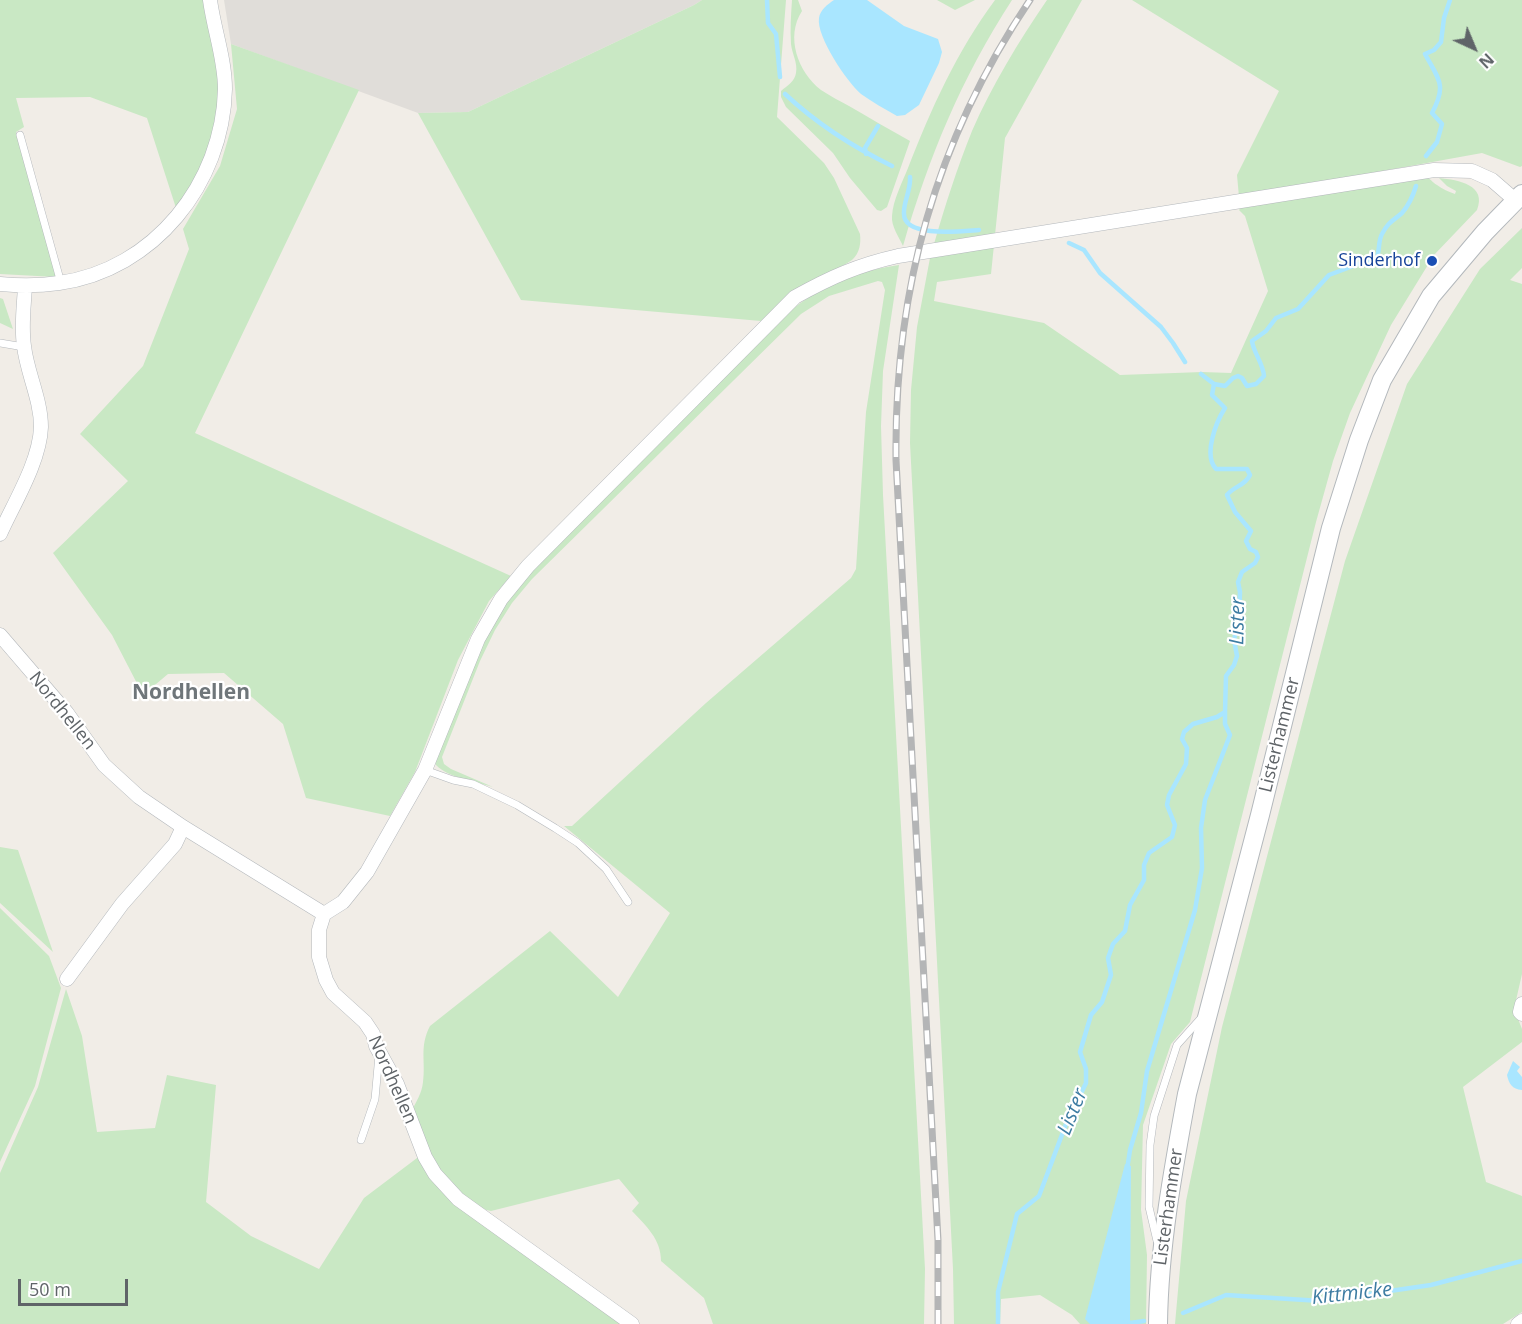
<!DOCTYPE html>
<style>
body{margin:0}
#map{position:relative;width:1522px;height:1324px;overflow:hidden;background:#f1ede7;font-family:"Open Sans",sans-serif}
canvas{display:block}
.north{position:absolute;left:1444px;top:18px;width:60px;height:60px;-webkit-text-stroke:4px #fff;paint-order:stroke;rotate:136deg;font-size:16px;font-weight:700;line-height:24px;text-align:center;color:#5f6468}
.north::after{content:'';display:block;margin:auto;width:21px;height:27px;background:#5f6468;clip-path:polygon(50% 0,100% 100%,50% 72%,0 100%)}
.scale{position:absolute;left:18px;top:1279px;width:110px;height:27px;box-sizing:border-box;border:3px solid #5f6468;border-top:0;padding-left:8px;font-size:18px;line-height:21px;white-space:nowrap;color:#5f6468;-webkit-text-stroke:4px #fff;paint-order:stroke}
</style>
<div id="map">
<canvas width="1522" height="1324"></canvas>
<div class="north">N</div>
<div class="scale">50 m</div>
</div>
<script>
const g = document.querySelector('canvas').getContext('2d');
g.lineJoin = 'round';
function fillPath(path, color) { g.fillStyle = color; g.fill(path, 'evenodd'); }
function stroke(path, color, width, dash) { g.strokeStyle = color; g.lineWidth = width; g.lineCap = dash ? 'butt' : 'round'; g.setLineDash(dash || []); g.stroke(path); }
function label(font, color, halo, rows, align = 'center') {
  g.font = font + ' "Open Sans",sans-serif'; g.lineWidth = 4.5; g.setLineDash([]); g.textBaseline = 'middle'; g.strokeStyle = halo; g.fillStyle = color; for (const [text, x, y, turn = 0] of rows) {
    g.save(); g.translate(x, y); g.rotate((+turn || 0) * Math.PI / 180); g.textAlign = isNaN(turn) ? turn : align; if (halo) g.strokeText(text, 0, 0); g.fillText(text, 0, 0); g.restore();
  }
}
fillPath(new Path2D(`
 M224,0H702L694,5L468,112L418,113L231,44Z`), '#e0ddd9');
fillPath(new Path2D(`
 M0,0H204C205,25 215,48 219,73C225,117 203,174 176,208L147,118L90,97L16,98L24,127L16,132L56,277L0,274Z
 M702,0H786L777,117L824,163L834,178L860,234C861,243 860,253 852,260C842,267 829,272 818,278C798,290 779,305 761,321L521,300L418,113L468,112L694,5Z
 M792,0H798L802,11C785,37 798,72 821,90C830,96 840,101 849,106C870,118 890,130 910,141L887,207L881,211L877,210L850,178L833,153L786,107L781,97V91C787,86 795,81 796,73C798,63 792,54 791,44C790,29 791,15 792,0Z
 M937,0H975L955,10Z
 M995,0H1012C961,79 929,156 903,246C899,237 891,226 892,216C893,200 902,183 908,168C931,109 957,51 995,0Z
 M1047,0H1082L1005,138L995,235L934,244C945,206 957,168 972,131C992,85 1019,41 1047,0Z
 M1132,0H1522V166L1520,167L1482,153L1239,197L1237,175L1279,91Z
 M231,44L359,90L195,433L511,576L489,601L458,660L415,772L390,816L306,798L283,724L224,673L168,674L143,695L112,635L53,553L128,481L80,434L143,366L189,249L183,229L220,166L237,109Z
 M1425,176C1431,179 1432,182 1437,185C1442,189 1449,192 1455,194L1456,191L1447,186L1439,178C1459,180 1487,185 1477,210L1434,255L1391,325L1350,413L1333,461L1316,522L1190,1022L1171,1044L1143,1125L1141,1210L1147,1255L1146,1324H1080L1072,1315L1040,1295L1001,1299L1000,1324H954L953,1269L910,443L911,390L917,327L930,258L994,245L991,274L937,282L934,301L1044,323L1120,375L1202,372L1231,373L1268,291L1245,216L1239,210L1244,204Z
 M1522,228V268L1510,280L1522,284V974L1514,1009L1522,1029V1042L1463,1087L1486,1182L1522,1196V1312L1503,1324H1175L1186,1201L1222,1027L1345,561L1407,384L1480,269Z
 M899,265L883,371L881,426L883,495L925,1269L924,1324H713L704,1298L661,1261C661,1239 646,1226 632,1211L639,1203L619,1179L491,1211C445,1201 428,1150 411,1112C416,1102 422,1093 423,1082C426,1061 419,1047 430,1026L550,931L618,997L670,913L564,826H572L706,703L851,578L856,569L866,412L885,290L882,282L878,281L829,296L801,314L532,579L512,603L495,630L480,661L442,757L444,764L451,769L493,787C477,782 437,776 433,759L486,635L505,604L529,575L779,320C816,288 850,272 899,265Z
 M0,298L3,299L13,329L0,323Z
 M0,847L18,850L53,952L0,903Z
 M0,908L49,956L61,988L35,1086L0,1162Z
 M66,989L82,1036L97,1132L155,1128L167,1075L216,1085L206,1202L251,1236L319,1269L364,1198L421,1155L437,1182L625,1324H0V1173L38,1087Z`), '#c9e8c4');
fillPath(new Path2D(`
 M834,0H867L904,26L938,39L942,52L939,63L919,105L905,115L897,116C885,109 872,102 861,94C847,82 816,36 819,18C820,10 828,4 834,0Z
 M1513,1061L1520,1067L1517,1071L1522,1077V1090C1512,1089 1509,1084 1507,1075Z
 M1125,1164L1131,1166L1130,1324H1090L1085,1319Z`), '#a9e6ff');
stroke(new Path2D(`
 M767,0L768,23L776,34L780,77
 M785,94C817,124 853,147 892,166
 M866,154L865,148L878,126
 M1426,156L1437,142L1442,124L1432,113C1447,85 1439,80 1425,54L1434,50L1441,42L1444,18L1450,0
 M910,177C911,191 903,202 904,214C904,238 962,231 979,230
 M1069,243L1084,250L1100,273L1161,327L1173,343L1185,362
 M1201,374L1214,384
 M1127,1170L1130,1150L1141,1113L1147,1071L1195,910L1202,868L1201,828L1205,800L1230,735L1225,724V712
 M1183,1313L1226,1295L1321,1301L1431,1285L1522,1261
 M1126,1320L1130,1323L1144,1321
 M998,1324V1292L1017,1214L1039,1196L1066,1124L1086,1083V1069L1080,1052L1091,1015L1102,1002L1111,975L1108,958L1113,944L1125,931L1130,905L1144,880V865L1149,853L1172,837L1175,825L1167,805L1169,795L1186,764L1187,748L1182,739L1184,732L1193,724L1217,717L1225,712L1226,676L1234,665L1237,656L1234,640L1239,619L1240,592L1238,582L1242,572L1255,563L1258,557L1256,552L1250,549L1246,541L1251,531L1235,512L1227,495C1234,486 1245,486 1250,475L1247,469H1216C1203,455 1216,422 1225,408L1212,395L1214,384L1225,386L1233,378L1238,376L1242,378L1247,386L1256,384L1264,376C1263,363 1254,354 1252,341L1266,331L1276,318L1298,309L1329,275L1377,257C1380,249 1378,241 1382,234C1389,221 1393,221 1402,213C1409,205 1413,196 1416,186`), '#a9e6ff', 4.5);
const lane = new Path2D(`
 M20,135L61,283
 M0,343L24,347
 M425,770L453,780L473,784L517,805L555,828L578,843L606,869L628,902
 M361,1140L375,1099L379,1055
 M1157,1241L1149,1207L1150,1145L1154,1116L1177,1045L1202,1017`);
const street = new Path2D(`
 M0,284C20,286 39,286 59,283C154,270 223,183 225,89C225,59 214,30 210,0
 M0,534C14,503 40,461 41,427C41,399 27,373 24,346C21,326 24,306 25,286
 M0,635L67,713L104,765L139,797L183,827L324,914
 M67,979L122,904L175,844L183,827
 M1522,1004L1520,1012L1522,1014
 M632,1324L458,1199L435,1174L425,1157L397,1084L376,1046L373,1034L365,1022L333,993L326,980L319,957V930L324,914L343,902L367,872L425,770L478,639L501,599L528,566L795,297C831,277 858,265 898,256L1434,170L1472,171L1492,180L1515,200
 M1518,1324L1522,1321`);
const secondary = new Path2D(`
 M1158,1324C1159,1246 1173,1170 1187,1094L1260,815L1331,528L1359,440L1382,380L1431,296L1485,232L1522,194`);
stroke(lane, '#b4b8bc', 8);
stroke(street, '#b4b8bc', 15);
stroke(secondary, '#b3b8bc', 20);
stroke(lane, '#fff', 7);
stroke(street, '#fff', 14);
stroke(secondary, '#fff', 18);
const rail = new Path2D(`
 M938,1324V1240L896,460C894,290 935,141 1030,0`);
stroke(rail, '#b4b5b6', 7);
stroke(rail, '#fff', 4.5, [14]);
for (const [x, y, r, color] of [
 [1432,261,6,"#1a4fb4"]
]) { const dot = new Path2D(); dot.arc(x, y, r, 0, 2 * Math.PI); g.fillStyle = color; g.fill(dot); stroke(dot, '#fff', 2); }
label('18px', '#164399', '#fff', [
 ["Sinderhof",1420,261]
], 'right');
label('18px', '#5f6468', '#fff', [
 ["Nordhellen",62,711,51],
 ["Listerhammer",1280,735,-76],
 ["Nordhellen",392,1080,66],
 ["Listerhammer",1169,1207,-82]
]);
label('italic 20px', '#3d7ca2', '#fff', [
 ["Lister",1238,621,-89],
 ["Lister",1073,1112,-68],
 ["Kittmicke",1352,1294,-6]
]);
label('bold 21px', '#6f767a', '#fff', [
 ["Nordhellen",191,693]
]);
</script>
